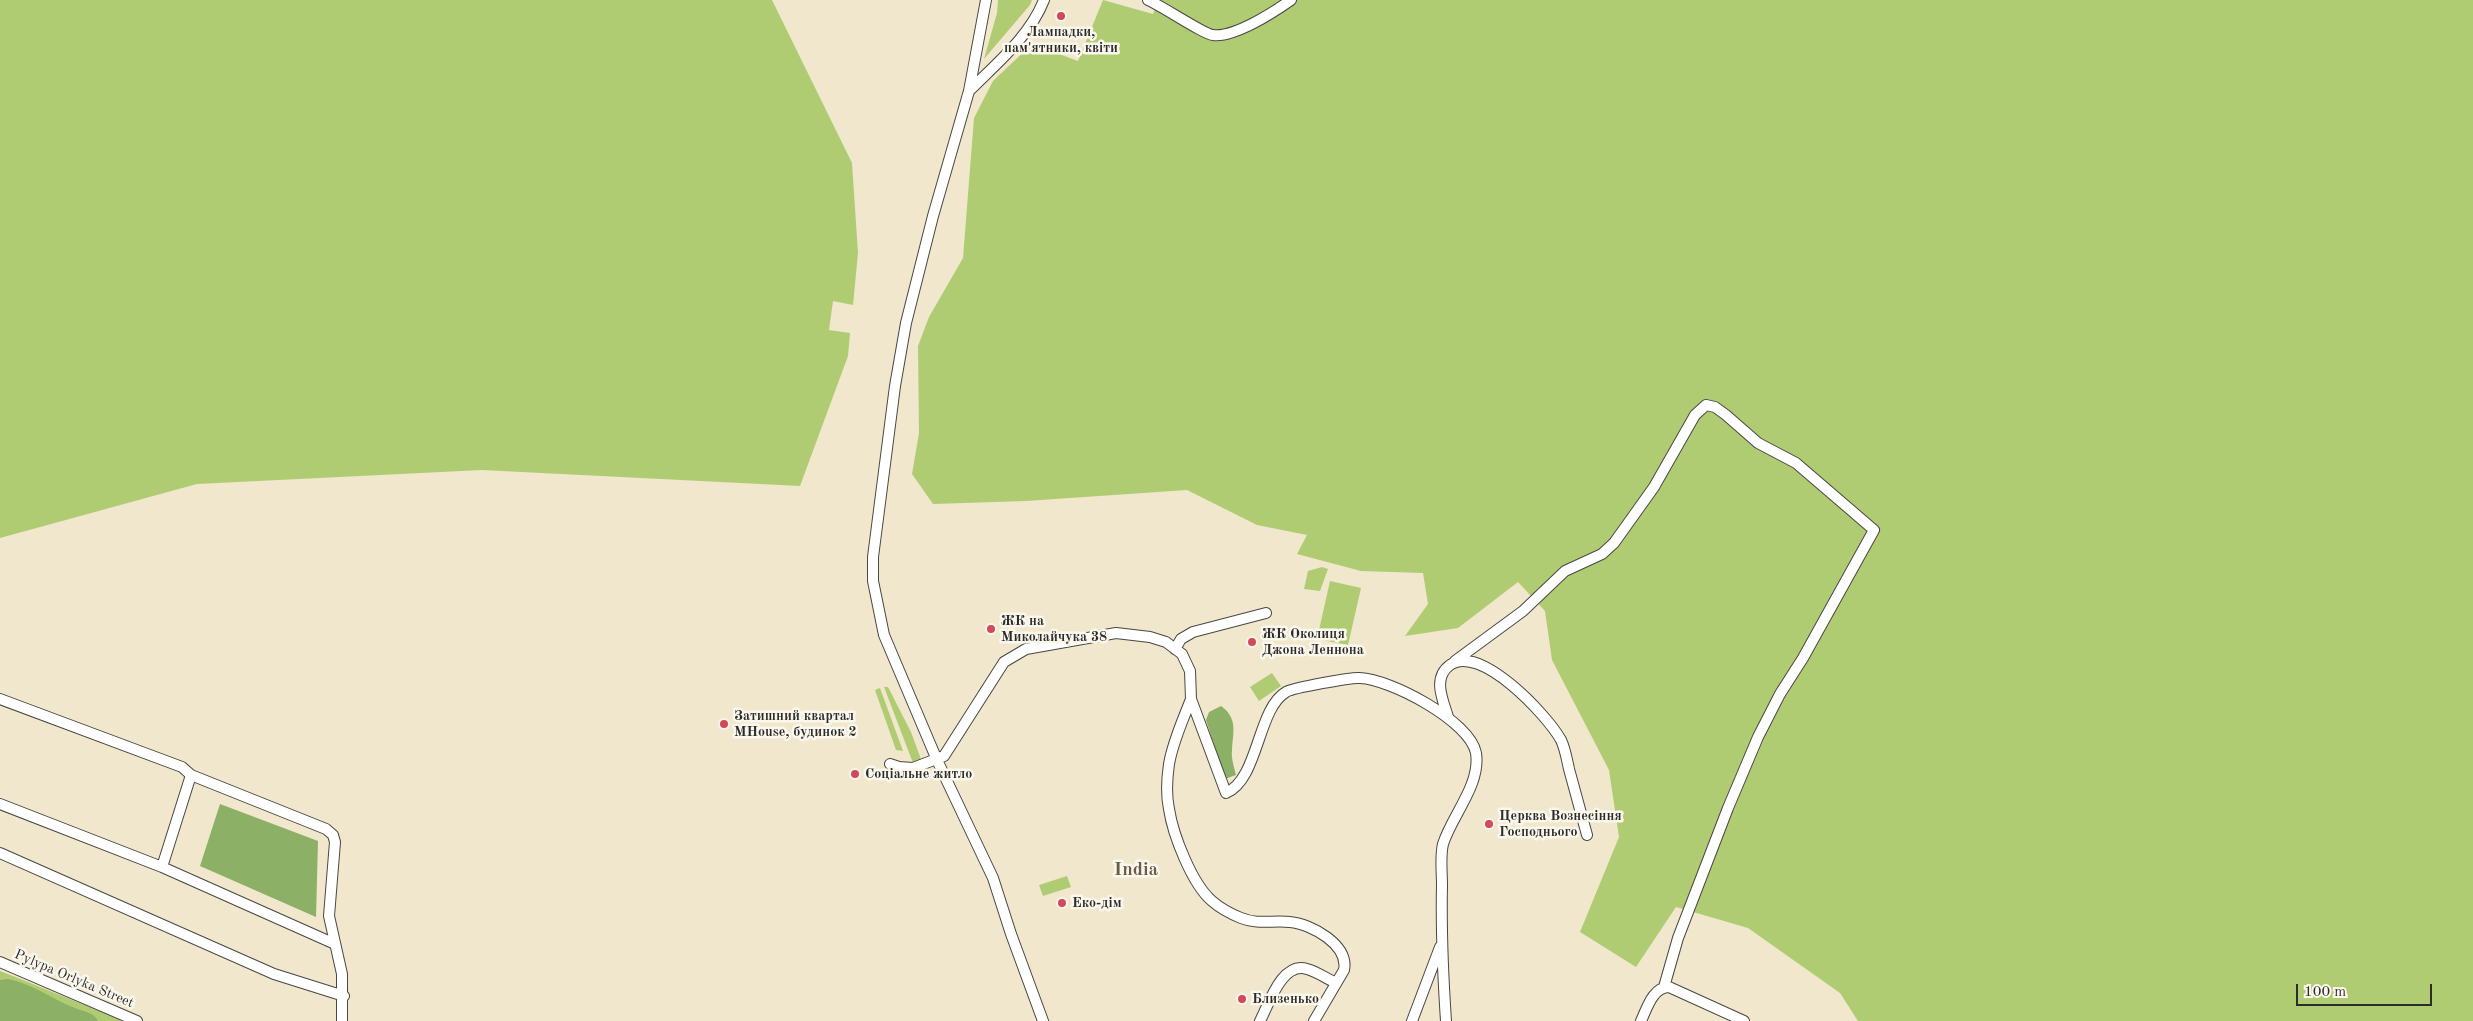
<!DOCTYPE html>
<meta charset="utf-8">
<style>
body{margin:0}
#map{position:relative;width:2473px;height:1021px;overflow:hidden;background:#f0e7cc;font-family:"Old Standard TT",serif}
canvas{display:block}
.scale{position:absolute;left:2296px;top:984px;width:136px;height:22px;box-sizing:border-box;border:2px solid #2b2b2b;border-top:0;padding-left:6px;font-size:15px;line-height:18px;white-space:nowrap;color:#2b2b2b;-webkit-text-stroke:4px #fbf7ec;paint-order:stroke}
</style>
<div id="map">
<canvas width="2473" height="1021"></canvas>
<div class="scale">100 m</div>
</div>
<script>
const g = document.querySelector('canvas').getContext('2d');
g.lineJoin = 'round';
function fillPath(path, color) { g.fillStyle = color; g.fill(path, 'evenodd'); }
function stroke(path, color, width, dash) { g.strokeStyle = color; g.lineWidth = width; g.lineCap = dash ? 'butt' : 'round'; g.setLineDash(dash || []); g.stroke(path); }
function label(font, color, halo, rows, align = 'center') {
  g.font = font + ' "Old Standard TT",serif'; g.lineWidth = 5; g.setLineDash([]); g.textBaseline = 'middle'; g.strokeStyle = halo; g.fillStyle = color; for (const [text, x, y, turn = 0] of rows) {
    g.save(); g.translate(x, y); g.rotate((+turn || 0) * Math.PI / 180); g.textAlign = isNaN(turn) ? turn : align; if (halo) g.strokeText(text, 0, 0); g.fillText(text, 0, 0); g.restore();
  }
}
fillPath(new Path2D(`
 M0,0H772L852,163L858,253L853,305L833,301L829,330L850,333L848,356L800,486L482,470L197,484L0,538Z
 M998,0H1032L1030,5L984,59L997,13Z
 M1103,0L1153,14L1158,0H2473V1021H1858L1840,993L1748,928L1676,907L1636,967L1580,932L1619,837L1609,770L1552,660L1545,611L1518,582L1458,628L1405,636L1428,604L1423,573L1361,571L1297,554L1307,535L1257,525L1187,490L1026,501L933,504L912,474L919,433L918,346L929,317L963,258L974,118L993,81L1032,44L1078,61Z
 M1322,567L1328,569L1320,591L1304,589L1308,571Z
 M1330,581L1361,588L1348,645L1317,639Z
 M1272,673L1281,686L1259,701L1250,687Z
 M884,687H888L911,732L922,762L913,763Z
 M880,688L903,751L896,750L875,690Z
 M1067,876L1071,887L1043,896L1039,885Z
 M0,971L13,976L124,1021H0Z`), '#b0cc73');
fillPath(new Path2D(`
 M1221,706C1238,718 1233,732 1232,750C1231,758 1234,767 1236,775L1225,779L1206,720L1209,712Z
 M220,804L318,841L316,917L200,866Z
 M8,979C33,984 52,999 75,1008C84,1012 94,1012 98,1021H0V980Z`), '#8cb065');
const minor = new Path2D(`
 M986,0L969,91L933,216L906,323L895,386L873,557V581L884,635L937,760L993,878L1011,934L1043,1021
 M1148,0C1162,6 1205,35 1213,35C1234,38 1274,12 1291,0
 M970,90C997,63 1030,36 1044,0
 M1175,649L1181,639L1193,632L1266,613
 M1455,661L1523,611L1565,571L1602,554L1614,543L1654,487L1695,415L1706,405L1715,407L1726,415L1758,443L1796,463L1874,530L1803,658L1780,694L1758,737L1728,808L1678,938L1664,987
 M0,699L182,767L191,775L326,829L333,835L335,842L329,916L342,974V1021
 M1191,699C1183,720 1173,741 1169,764C1167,778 1166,795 1169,809C1173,835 1192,884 1212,901C1220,908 1231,914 1241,918C1258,925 1273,920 1290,922C1312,924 1349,945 1344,970L1314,1021
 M1448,717C1443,700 1432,678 1450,665C1480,643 1547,715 1561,740C1565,748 1567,760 1569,769C1575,791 1581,813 1587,835
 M890,764L899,767L913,768L944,756L1004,662L1026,649L1116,633L1150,637L1166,642L1182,654L1190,671L1191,699L1226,793C1259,779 1257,709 1286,692C1292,688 1352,677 1360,678C1390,679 1470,721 1476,753C1481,785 1452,815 1443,844C1440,856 1442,873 1442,885C1441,931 1443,976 1446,1021
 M0,804L162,867L335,944
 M0,853L274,974L344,996
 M162,867L191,775
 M0,962L137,1021
 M1260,1021C1269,1004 1282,961 1307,969C1318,972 1327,979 1336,983
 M1412,1021L1440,947
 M1641,1021C1647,1008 1653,987 1669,987L1744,1021`);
stroke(minor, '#494743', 12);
stroke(minor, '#fff', 10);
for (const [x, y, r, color] of [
 [1061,16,5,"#d1495b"],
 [991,629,5,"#d1495b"],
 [1252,642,5,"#d1495b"],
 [724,724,5,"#d1495b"],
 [855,774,5,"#d1495b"],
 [1489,824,5,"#d1495b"],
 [1062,903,5,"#d1495b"],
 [1242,999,5,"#d1495b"]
]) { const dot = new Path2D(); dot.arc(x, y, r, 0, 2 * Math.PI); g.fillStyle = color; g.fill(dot); stroke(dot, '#fbf7ec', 2); }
label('bold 14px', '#2b2b2b', '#fbf7ec', [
 ["Лампадки,",1061,32,"center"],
 ["пам'ятники, квіти",1061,48,"center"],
 ["ЖК на",1001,621],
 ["Миколайчука 38",1001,637],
 ["ЖК Околиця",1262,634],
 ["Джона Леннона",1262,650],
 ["Затишний квартал",734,716],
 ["MHouse, будинок 2",734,732],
 ["Соціальне житло",865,774],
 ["Церква Вознесіння",1499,816],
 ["Господнього",1499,832],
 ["Еко-дім",1072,903],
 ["Близенько",1252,999]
], 'left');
label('14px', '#2b2b2b', '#fbf7ec', [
 ["Pylypa Orlyka Street",74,979,23]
]);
label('bold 19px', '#6a5c49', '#fbf7ec', [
 ["India",1136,870]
]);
</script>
